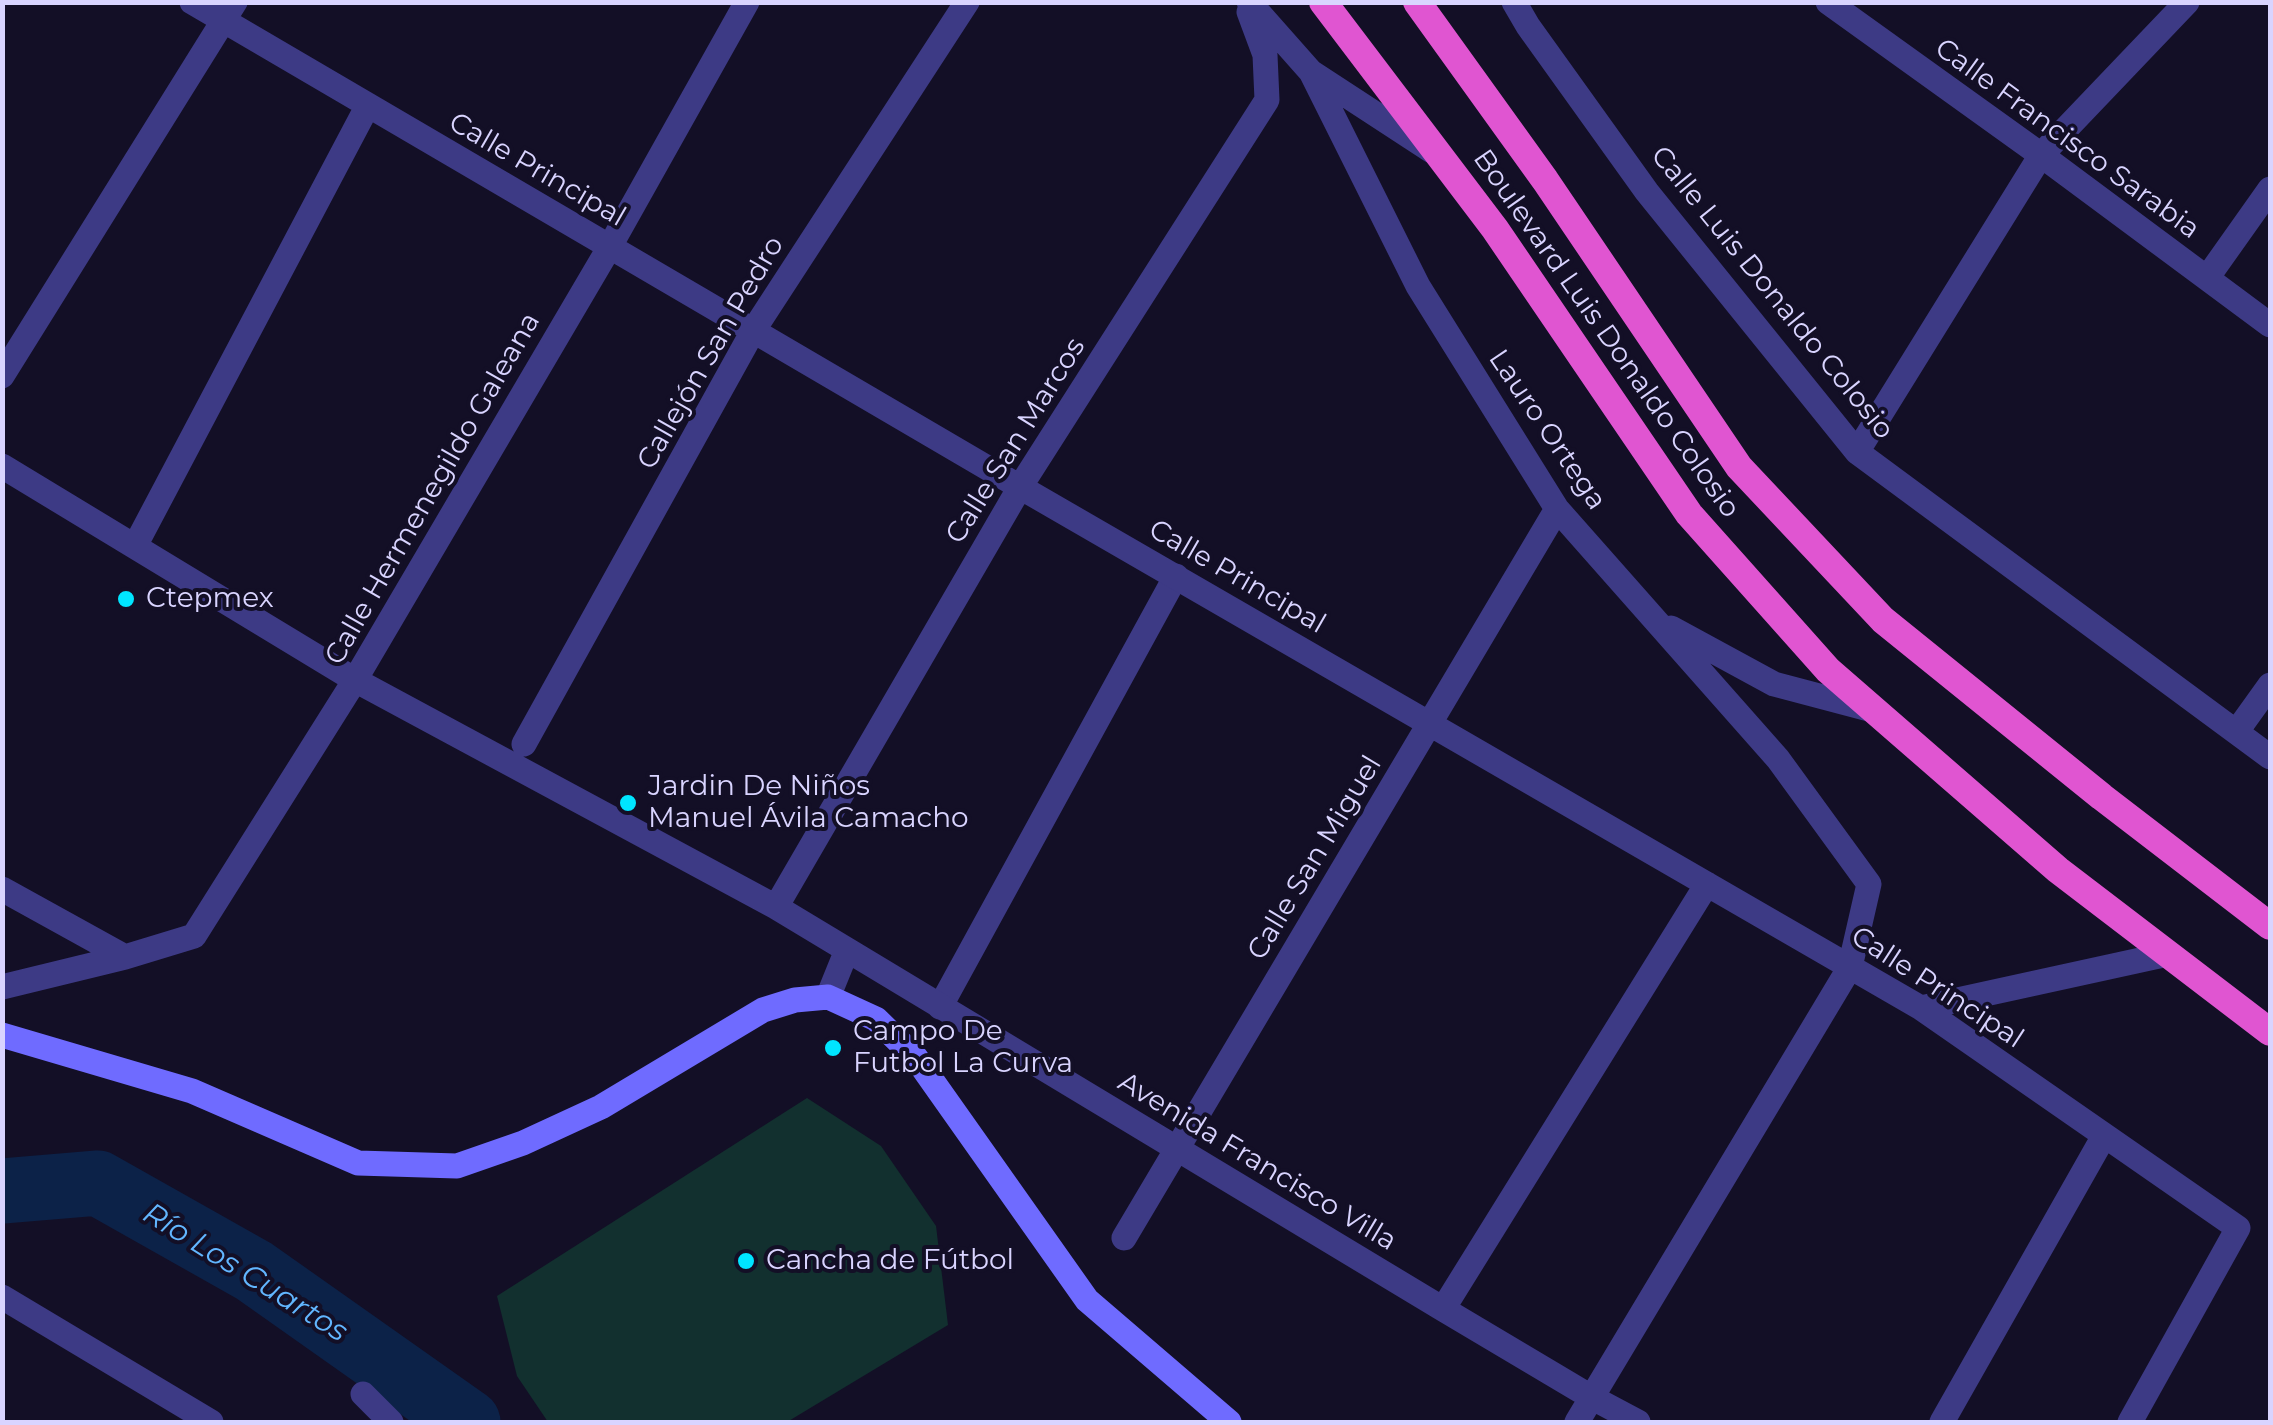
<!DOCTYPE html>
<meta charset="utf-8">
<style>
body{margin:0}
#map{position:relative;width:2273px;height:1425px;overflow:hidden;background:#130f26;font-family:Montserrat,sans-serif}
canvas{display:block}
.frame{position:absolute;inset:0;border:5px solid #d9d4ff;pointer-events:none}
</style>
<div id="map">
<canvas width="2273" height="1425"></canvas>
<div class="frame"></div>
</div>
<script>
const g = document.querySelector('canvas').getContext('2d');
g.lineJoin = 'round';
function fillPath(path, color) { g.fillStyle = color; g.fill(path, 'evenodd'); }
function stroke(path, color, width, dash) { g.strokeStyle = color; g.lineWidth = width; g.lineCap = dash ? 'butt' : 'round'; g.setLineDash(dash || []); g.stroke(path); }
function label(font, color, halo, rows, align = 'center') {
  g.font = font + ' Montserrat,sans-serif'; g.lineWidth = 8; g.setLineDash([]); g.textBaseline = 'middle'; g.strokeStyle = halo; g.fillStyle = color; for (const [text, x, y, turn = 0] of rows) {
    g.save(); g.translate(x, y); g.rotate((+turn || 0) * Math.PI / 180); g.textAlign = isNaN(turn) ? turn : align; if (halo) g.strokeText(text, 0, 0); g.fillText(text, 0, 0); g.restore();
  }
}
fillPath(new Path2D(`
 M807,1098L881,1146L936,1226L948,1325L787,1422H548L517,1376L497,1296Z`), '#12302f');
stroke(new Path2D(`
 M2,1191L98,1183L254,1271L468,1422`), '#0c2248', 65);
stroke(new Path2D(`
 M940,1007L1176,576`), '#3d3a85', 25);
stroke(new Path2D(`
 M192,2L1020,487L1921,1008L2238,1228L2130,1422
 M1249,2L1311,72L1418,286L1557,509L1778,759L1869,884L1850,967L1577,1422
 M1514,2L1528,26L1647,192L1857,452L2270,757
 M1828,2L2041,155L2270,325
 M1311,72L1432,151
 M2207,278L2270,189
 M2,376L235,2
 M1857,452L2041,155L2187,2
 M2,466L355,680L776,907L1443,1309L1591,1397L1638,1422
 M135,546L368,105
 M1671,628L1774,684L1876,711
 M2237,731L2270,685
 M524,744L753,331L967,2
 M2,889L125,957
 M776,907L1020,487L1267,100L1265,55L1249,12
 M2,987L125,957L194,936L355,680L609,248L747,2
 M828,997L847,950
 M1921,1008L2168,954
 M1124,1238L1557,509
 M2,1297L211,1422
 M1443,1309L1707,884
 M363,1394L391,1422
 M1942,1422L2104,1136`), '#3d3a85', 25);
stroke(new Path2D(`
 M2,1035L192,1091L358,1163L457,1166L523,1143L601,1107L763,1010L795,1000L828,997L876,1019L916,1058L1087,1300L1229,1422`), '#6f6bff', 25);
stroke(new Path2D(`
 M1323,2L1495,229L1689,514L1828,670L2058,870L2270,1032
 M1417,2L1545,180L1739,467L1883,620L2102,797L2270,926`), '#e055d1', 28);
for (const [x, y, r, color] of [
 [126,599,10,"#00e5ff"],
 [628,803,10,"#00e5ff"],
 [833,1048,10,"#00e5ff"],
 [746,1261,10,"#00e5ff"]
]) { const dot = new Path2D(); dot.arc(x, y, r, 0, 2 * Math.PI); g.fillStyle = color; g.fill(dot); stroke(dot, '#130f26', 4); }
label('28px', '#d9d4ff', '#130f26', [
 ["Calle Francisco Sarabia",2067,139,36],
 ["Calle Principal",537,170,30],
 ["Calle Luis Donaldo Colosio",1772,293,51],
 ["Boulevard Luis Donaldo Colosio",1606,334,55],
 ["Callejón San Pedro",711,353,-60],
 ["Lauro Ortega",1547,430,56],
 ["Calle San Marcos",1016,441,-58],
 ["Calle Hermenegildo Galeana",433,489,-60],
 ["Calle Principal",1237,577,30],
 ["Calle San Miguel",1315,858,-59],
 ["Calle Principal",1937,988,33],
 ["Avenida Francisco Villa",1257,1162,31]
]);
label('28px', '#d9d4ff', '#130f26', [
 ["Ctepmex",146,599],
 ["Jardin De Niños",648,787],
 ["Manuel Ávila Camacho",648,819],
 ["Campo De",853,1032],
 ["Futbol La Curva",853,1064],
 ["Cancha de Fútbol",766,1261]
], 'left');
label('italic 30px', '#62b6ff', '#130f26', [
 ["Río Los Cuartos",245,1273,32]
]);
</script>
